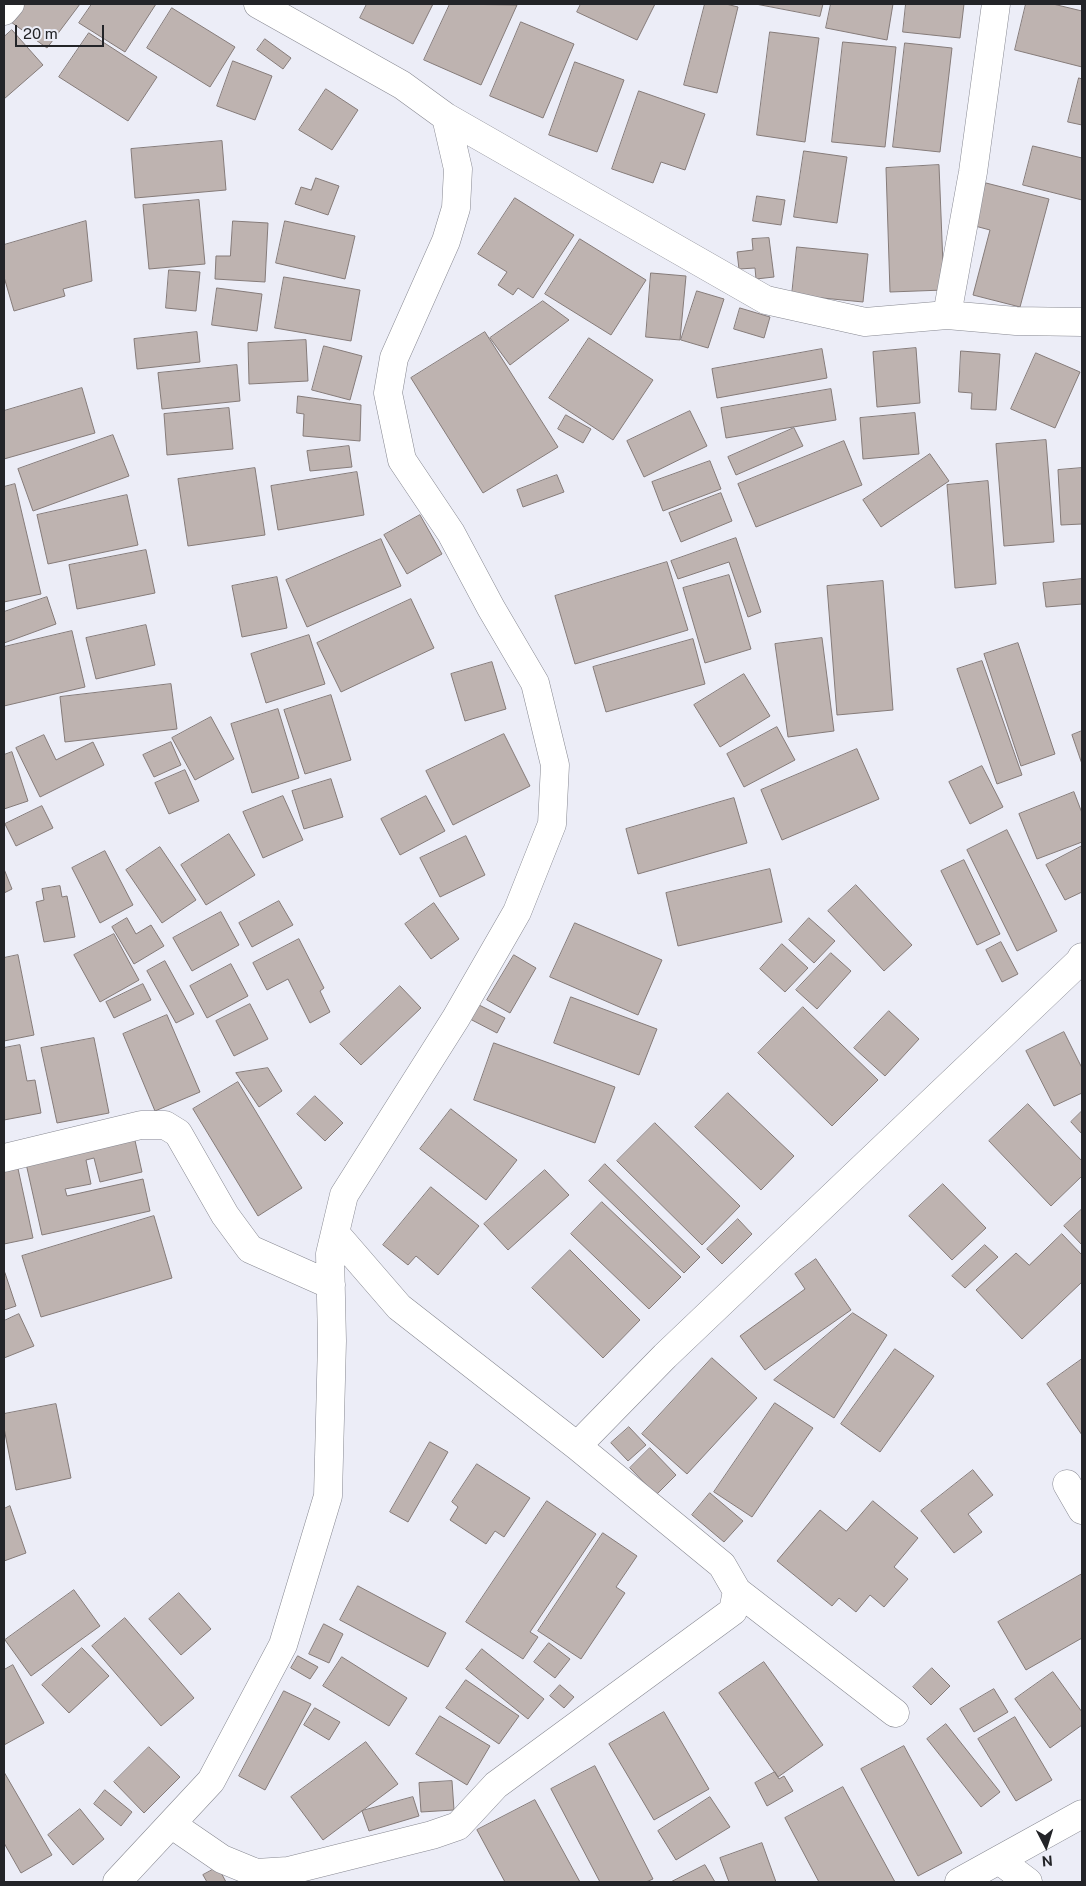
<!DOCTYPE html>
<style>
body{margin:0}
#map{position:relative;width:1086px;height:1886px;overflow:hidden;background:#ecedf7;font-family:"Public Sans",sans-serif}
canvas{display:block}
.frame{position:absolute;inset:0;border:5px solid #232428;pointer-events:none}
.north{position:absolute;left:1021px;top:1821px;width:50px;height:50px;-webkit-text-stroke:4px #ecedf7;paint-order:stroke;rotate:175deg;font-size:14px;font-weight:700;line-height:20px;text-align:center;color:#232428}
.north::after{content:'';display:block;margin:auto;width:18px;height:22px;background:#232428;clip-path:polygon(50% 0,100% 100%,50% 72%,0 100%)}
.scale{position:absolute;left:15px;top:25px;width:89px;height:22px;box-sizing:border-box;border:2px solid #232428;border-top:0;padding-left:6px;font-size:15px;line-height:18px;white-space:nowrap;color:#232428;-webkit-text-stroke:4px #ecedf7;paint-order:stroke}
</style>
<div id="map">
<canvas width="1086" height="1886"></canvas>
<div class="frame"></div>
<div class="north">N</div>
<div class="scale">20 m</div>
</div>
<script>
const g = document.querySelector('canvas').getContext('2d');
g.lineJoin = 'round';
function fillPath(path, color) { g.fillStyle = color; g.fill(path, 'evenodd'); }
function stroke(path, color, width, dash) { g.strokeStyle = color; g.lineWidth = width; g.lineCap = dash ? 'butt' : 'round'; g.setLineDash(dash || []); g.stroke(path); }
const building = new Path2D(`
 M25,4H80L47,48L11,22Z
 M92,4H156L125,52L79,23Z
 M367,4H433L413,44L360,18Z
 M450,4L517,5L481,85L424,60Z
 M581,4H655L637,40L577,12Z
 M705,4H726L738,7L717,93L684,85Z
 M756,4H823L820,16Z
 M831,4H893L887,40L826,28Z
 M906,4H964L960,38L903,32Z
 M1026,4H1053L1082,11V67L1015,50Z
 M172,8L235,47L210,87L147,48Z
 M521,22L574,44L543,118L490,96Z
 M12,30L43,65L4,99V37Z
 M770,32L819,38L805,142L757,135Z
 M89,33L157,77L128,121L59,77Z
 M265,39L291,58L283,69L257,50Z
 M843,42L896,47L885,147L832,142Z
 M905,43L952,48L940,152L893,147Z
 M233,61L272,76L255,120L217,106Z
 M575,62L624,80L597,152L549,135Z
 M1079,78L1082,79V125L1068,122Z
 M326,89L358,110L332,150L299,130Z
 M639,91L705,114L685,170L661,162L653,183L612,169Z
 M222,141L226,190L135,198L131,149Z
 M1033,146L1082,158V200L1023,185Z
 M804,151L847,157L837,223L794,217Z
 M939,165L944,290L890,292L886,168Z
 M316,178L339,186L328,215L295,204L301,187L311,190Z
 M986,183L1049,199L1020,307L973,295L990,230L975,226Z
 M757,196L785,200L781,225L753,221Z
 M515,198L574,235L533,298L518,288L513,295L498,285L507,272L478,254Z
 M199,200L205,264L149,269L143,205Z
 M86,221L92,281L63,289L65,296L14,311L4,277V245Z
 M233,221L268,223L265,282L215,279L216,256H230Z
 M285,221L355,236L345,279L276,263Z
 M769,238L774,277L756,279L755,268L739,269L737,252L753,250L752,239Z
 M580,239L646,280L611,335L545,294Z
 M797,247L868,254L863,302L792,295Z
 M169,270L200,272L196,311L166,308Z
 M651,273L686,276L680,340L646,337Z
 M284,277L360,290L351,341L275,328Z
 M217,288L262,294L257,331L212,325Z
 M697,291L724,299L708,348L681,340Z
 M543,301L569,320L510,365L490,338Z
 M740,308L770,317L764,338L734,329Z
 M197,332L200,362L137,369L134,339Z
 M485,332L558,447L483,493L411,378Z
 M589,338L653,380L613,440L549,398Z
 M306,340L308,381L249,384L248,343Z
 M324,346L362,356L350,400L312,390Z
 M916,348L920,403L877,407L873,352Z
 M822,349L827,378L717,398L712,369Z
 M961,351L1000,354L996,410L971,409L972,393L959,392Z
 M1036,353L1080,372L1055,428L1011,409Z
 M237,365L240,401L162,409L158,373Z
 M82,388L95,433L4,459V411Z
 M831,389L836,420L726,438L721,408Z
 M298,396L361,405L360,441L303,436L304,414L297,413Z
 M229,408L233,449L167,455L164,414Z
 M690,411L707,446L644,477L627,441Z
 M915,413L919,454L863,459L860,418Z
 M566,415L591,429L583,443L558,429Z
 M794,428L803,446L736,475L728,457Z
 M113,435L129,476L33,511L18,469Z
 M1046,440L1054,542L1004,546L996,444Z
 M844,441L862,485L756,527L738,484Z
 M349,446L352,467L310,471L307,451Z
 M930,454L949,481L881,527L863,500Z
 M710,461L721,489L663,511L652,482Z
 M255,468L265,535L188,546L178,479Z
 M1082,468V524L1061,525L1058,470Z
 M357,472L364,515L278,530L271,486Z
 M557,475L564,492L523,507L517,490Z
 M988,481L996,584L955,588L947,485Z
 M15,484L41,594L4,602V487Z
 M721,493L732,521L681,542L669,513Z
 M127,495L138,545L48,564L37,515Z
 M420,515L442,554L407,574L384,535Z
 M736,538L761,612L748,617L729,562L678,579L671,561Z
 M381,539L401,586L307,627L286,580Z
 M146,550L155,593L77,609L69,565Z
 M667,562L688,630L575,664L555,596Z
 M729,575L751,649L705,663L683,588Z
 M277,577L287,628L242,637L232,586Z
 M1082,579V604L1046,607L1043,583Z
 M883,581L893,710L837,715L827,586Z
 M47,597L56,624L4,643V612Z
 M411,599L434,648L341,692L317,643Z
 M146,625L155,665L96,679L86,638Z
 M72,631L85,687L4,706V647Z
 M309,635L325,684L266,703L251,654Z
 M822,638L834,731L788,737L775,644Z
 M693,639L705,684L606,712L593,667Z
 M1018,643L1055,754L1021,766L984,654Z
 M982,661L1022,775L997,784L957,669Z
 M492,662L506,709L465,721L451,674Z
 M744,674L770,716L720,747L694,705Z
 M171,684L177,729L65,742L60,697Z
 M331,695L351,760L305,774L284,710Z
 M278,709L299,778L252,793L231,724Z
 M211,717L234,759L195,780L172,738Z
 M777,727L795,760L744,787L727,754Z
 M1082,731V764L1072,735Z
 M504,734L530,786L453,825L426,771Z
 M44,735L56,760L93,742L104,765L40,797L16,748Z
 M171,742L181,765L154,777L143,755Z
 M857,749L879,799L782,840L761,790Z
 M12,752L28,801L4,809V755Z
 M982,766L1003,807L970,824L949,782Z
 M185,770L199,801L169,814L155,783Z
 M331,779L343,817L304,829L292,791Z
 M1074,792L1082,813V842L1037,859L1019,814Z
 M283,796L303,840L263,858L243,812Z
 M426,796L445,831L400,855L381,819Z
 M734,798L747,843L638,874L626,829Z
 M42,806L53,828L16,846L5,824Z
 M1007,830L1057,931L1017,951L967,850Z
 M229,834L255,875L206,905L181,865Z
 M466,836L485,875L440,897L420,858Z
 M1082,846V892L1065,900L1046,865Z
 M160,847L196,900L162,923L126,870Z
 M105,851L133,905L100,923L72,868Z
 M964,860L1000,934L977,945L941,871Z
 M4,869L12,889L4,893Z
 M770,869L782,922L678,946L666,893Z
 M856,885L912,945L884,971L828,911Z
 M60,886L62,897L67,896L75,937L44,942L36,902L44,900L42,889Z
 M279,901L293,925L252,947L239,923Z
 M434,903L459,939L431,959L405,924Z
 M221,912L239,945L192,971L173,938Z
 M127,918L136,934L151,925L164,946L134,964L112,927Z
 M809,918L835,941L814,963L789,940Z
 M575,923L662,960L638,1015L550,977Z
 M114,934L139,980L100,1002L74,955Z
 M299,939L324,988L320,991L330,1012L310,1023L288,979L267,990L253,963Z
 M1001,942L1018,974L1002,982L986,950Z
 M782,944L808,968L785,992L760,969Z
 M831,953L851,971L817,1009L796,990Z
 M18,955L34,1035L4,1041V958Z
 M514,955L536,968L510,1013L487,1000Z
 M165,961L194,1014L176,1023L147,971Z
 M231,964L248,996L207,1018L190,986Z
 M143,984L151,1000L114,1018L106,1002Z
 M400,986L421,1008L361,1065L340,1044Z
 M571,997L657,1029L639,1075L554,1043Z
 M250,1004L268,1039L234,1056L216,1021Z
 M477,1004L505,1018L497,1033L470,1019Z
 M803,1007L878,1080L832,1126L758,1053Z
 M889,1011L919,1039L885,1076L854,1048Z
 M167,1015L200,1092L155,1111L123,1034Z
 M1064,1032L1082,1068V1093L1054,1106L1026,1051Z
 M94,1038L109,1113L57,1123L41,1048Z
 M494,1043L615,1087L595,1143L474,1100Z
 M20,1045L27,1081L35,1080L41,1113L4,1120V1048Z
 M268,1068L282,1091L259,1107L236,1073Z
 M238,1082L302,1188L258,1216L193,1109Z
 M728,1093L794,1156L761,1190L695,1127Z
 M315,1096L343,1123L325,1141L297,1114Z
 M1028,1104L1082,1161V1176L1051,1206L989,1141Z
 M451,1109L517,1160L486,1200L420,1149Z
 M1082,1111V1134L1071,1122Z
 M655,1123L740,1206L702,1245L617,1161Z
 M134,1136L142,1172L100,1182L94,1158L86,1160L91,1184L65,1189L67,1196L143,1179L150,1211L42,1235L25,1159Z
 M17,1164L33,1238L4,1244V1166Z
 M605,1164L700,1257L684,1273L589,1181Z
 M545,1170L569,1195L508,1250L484,1224Z
 M943,1184L986,1228L952,1260L909,1216Z
 M431,1187L479,1226L438,1275L416,1256L408,1265L383,1245Z
 M602,1202L681,1277L649,1309L571,1234Z
 M1082,1209V1245L1064,1226Z
 M154,1216L172,1278L41,1317L22,1256Z
 M738,1219L752,1234L722,1264L707,1249Z
 M1062,1234L1082,1255V1282L1022,1339L976,1290L1016,1253L1029,1265Z
 M985,1245L998,1257L965,1288L952,1276Z
 M570,1250L640,1320L603,1358L532,1288Z
 M816,1259L851,1310L765,1370L740,1336L805,1289L795,1274Z
 M5,1273L16,1306L4,1310V1274Z
 M853,1313L887,1335L834,1418L774,1380Z
 M19,1314L34,1346L4,1358V1321Z
 M895,1349L934,1376L880,1452L841,1424Z
 M712,1358L757,1398L687,1474L642,1434Z
 M1082,1359V1435L1047,1384Z
 M775,1403L813,1428L752,1517L714,1492Z
 M56,1404L71,1478L16,1490L4,1428V1414Z
 M629,1427L646,1445L628,1461L611,1443Z
 M430,1442L448,1452L408,1522L390,1512Z
 M650,1448L676,1475L656,1495L630,1468Z
 M477,1464L530,1498L504,1537L495,1531L486,1544L450,1520L458,1507L452,1502Z
 M973,1470L993,1495L968,1514L982,1532L954,1553L921,1511Z
 M710,1493L743,1521L724,1542L692,1515Z
 M547,1501L596,1534L530,1632L538,1637L523,1659L466,1622Z
 M873,1501L918,1538L894,1567L908,1579L884,1607L870,1595L856,1612L839,1598L832,1606L777,1561L820,1510L846,1531Z
 M10,1506L26,1553L4,1561V1509Z
 M603,1533L637,1556L616,1587L625,1593L581,1659L538,1631Z
 M1082,1574V1638L1026,1670L998,1622Z
 M358,1586L446,1633L428,1667L340,1620Z
 M74,1590L100,1626L31,1676L5,1640Z
 M179,1593L211,1629L181,1655L149,1619Z
 M125,1618L194,1698L161,1726L92,1646Z
 M324,1624L343,1634L329,1663L309,1654Z
 M549,1643L570,1659L555,1678L534,1662Z
 M82,1648L109,1676L69,1713L42,1685Z
 M482,1649L544,1699L528,1719L466,1669Z
 M298,1656L318,1667L310,1679L291,1668Z
 M342,1657L407,1698L389,1726L323,1686Z
 M764,1662L823,1745L778,1777L719,1693Z
 M13,1665L44,1723L4,1745V1670Z
 M932,1668L950,1686L931,1705L913,1687Z
 M1053,1672L1082,1712V1725L1050,1748L1015,1699Z
 M466,1680L519,1716L499,1744L446,1708Z
 M560,1685L574,1697L564,1708L550,1696Z
 M994,1689L1008,1712L974,1732L960,1709Z
 M284,1691L311,1704L265,1790L239,1776Z
 M315,1708L340,1722L329,1740L304,1725Z
 M664,1712L709,1789L654,1820L609,1744Z
 M440,1716L490,1746L467,1785L416,1754Z
 M1015,1717L1052,1780L1016,1801L978,1739Z
 M946,1724L1000,1792L981,1807L927,1739Z
 M366,1742L398,1784L323,1840L291,1797Z
 M904,1746L962,1853L918,1876L861,1769Z
 M149,1747L180,1777L144,1813L114,1782Z
 M595,1766L653,1879L646,1882H600L551,1789Z
 M4,1772L52,1855L21,1873L4,1843Z
 M775,1772L779,1779L784,1776L793,1791L767,1806L755,1783Z
 M452,1781L454,1810L421,1812L419,1783Z
 M843,1787L895,1882H819L785,1818Z
 M105,1790L132,1812L121,1826L94,1804Z
 M413,1797L419,1816L369,1831L362,1811Z
 M710,1797L730,1827L676,1860L658,1831Z
 M535,1800L580,1882H505L477,1830Z
 M80,1809L104,1839L73,1865L48,1835Z
 M762,1843L776,1882H729L720,1858Z
 M705,1865L715,1882H671Z
 M218,1867L226,1882H207L203,1875Z`);
fillPath(building, '#beb3b0');
stroke(building, '#857b79', 1);
const street = new Path2D(`
 M258,4L402,85L446,117L766,300L865,322L947,315L1016,321L1082,322
 M4,11L10,4
 M947,315L973,172L996,4
 M4,1158L141,1125H165L178,1133L225,1215L250,1249L331,1285
 M577,1446L665,1356L1079,962L1082,957
 M1067,1484L1082,1510
 M737,1591L895,1713
 M171,1824L222,1859L256,1873L288,1871L432,1835L458,1826L496,1785L733,1611L737,1591L722,1565L577,1446L399,1307L335,1233
 M999,1860L1028,1882
 M117,1882L211,1781L283,1645L328,1496L332,1341L330,1254L344,1195L456,1018L517,912L552,824L555,765L535,683L491,608L451,533L402,460L388,393L394,358L446,241L456,208L458,169L446,117
 M959,1882L1082,1814`);
stroke(street, '#878891', 29);
stroke(street, '#fff', 28);
</script>
